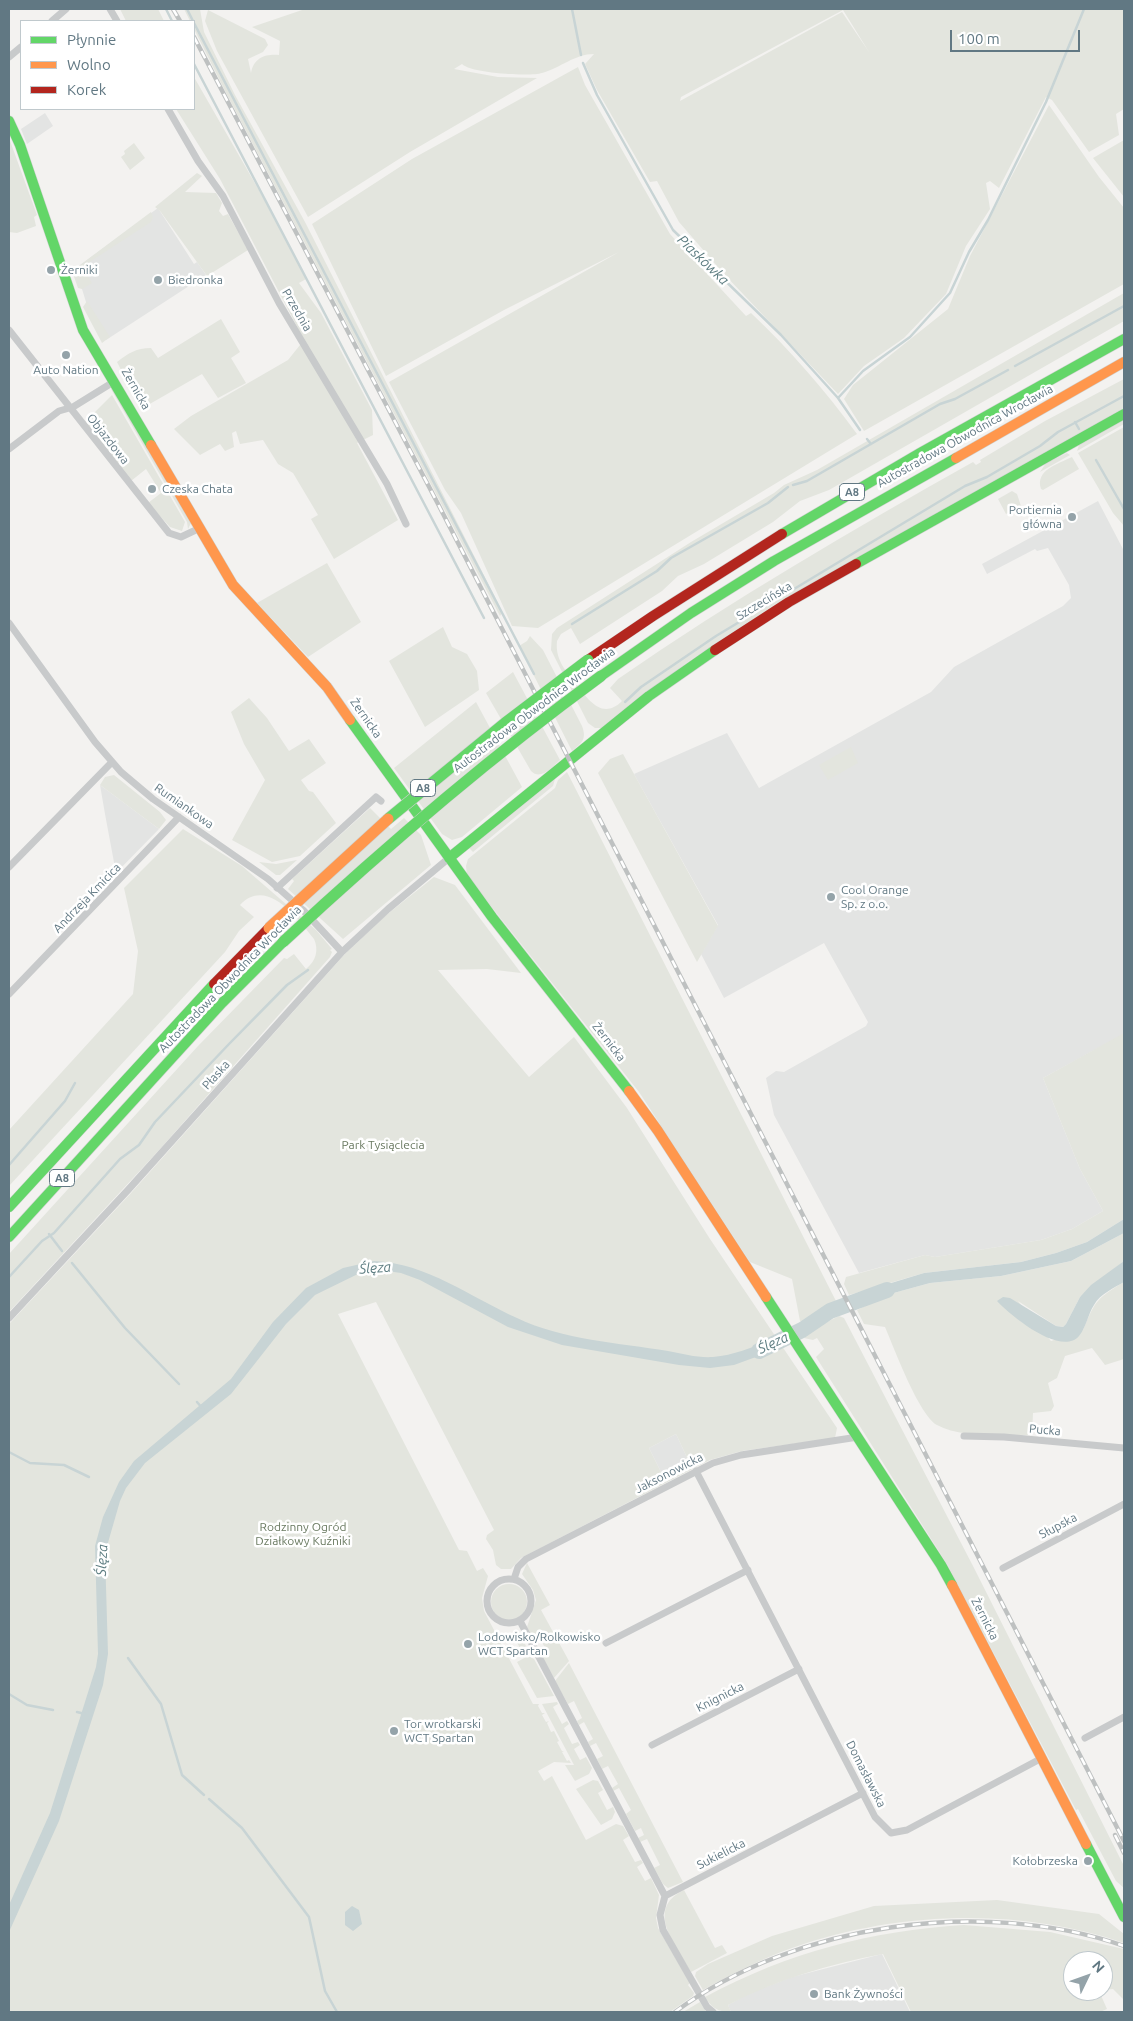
<!DOCTYPE html>
<meta charset="utf-8">
<style>
body{margin:0}
#map{position:relative;width:1133px;height:2021px;overflow:hidden;background:#f3f2f0;font-family:Ubuntu,sans-serif}
canvas{display:block}
.frame{position:absolute;inset:0;border:10px solid #617883;pointer-events:none}
.legend{position:absolute;left:20px;top:20px;width:175px;height:90px;box-sizing:border-box;background:#fff;border:1px solid #c0c9cd;margin:0;padding:6px 9px;list-style:none;font-size:15px;color:#617883}
.legend li{display:flex;align-items:center;gap:10px;height:25px}
.legend b{width:25px;border:1px solid #c0c9cd}
.north{position:absolute;left:1063px;top:1951px;width:50px;height:50px;box-sizing:border-box;background:#fff;border:1px solid #c0c9cd;border-radius:50%;rotate:48deg;font-size:14px;font-weight:700;line-height:20px;text-align:center;color:#617883}
.north::after{content:'';display:block;margin:auto;width:18px;height:22px;background:#94a3a9;clip-path:polygon(50% 0,100% 100%,50% 72%,0 100%)}
.scale{position:absolute;left:950px;top:30px;width:130px;height:22px;box-sizing:border-box;border:2px solid #617883;border-top:0;padding-left:6px;font-size:15px;line-height:18px;white-space:nowrap;color:#617883;-webkit-text-stroke:4px #fff;paint-order:stroke}
</style>
<div id="map">
<canvas width="1133" height="2021"></canvas>
<div class="frame"></div>
<ul class="legend">
<li><b style="height:6px;background:#63d668"></b>Płynnie</li>
<li><b style="height:6px;background:#ff974d"></b>Wolno</li>
<li><b style="height:6px;background:#b3261e"></b>Korek</li>
</ul>
<div class="north">N</div>
<div class="scale">100 m</div>
</div>
<script>
const g = document.querySelector('canvas').getContext('2d');
g.lineJoin = 'round';
function fillPath(path, color) { g.fillStyle = color; g.fill(path, 'evenodd'); }
function stroke(path, color, width, dash) { g.strokeStyle = color; g.lineWidth = width; g.lineCap = dash ? 'butt' : 'round'; g.setLineDash(dash || []); g.stroke(path); }
function label(font, color, halo, rows, align = 'center') {
  g.font = font + ' Ubuntu,sans-serif'; g.lineWidth = 5; g.setLineDash([]); g.textBaseline = 'middle'; g.strokeStyle = halo; g.fillStyle = color; for (const [text, x, y, turn = 0] of rows) {
    g.save(); g.translate(x, y); g.rotate((+turn || 0) * Math.PI / 180); g.textAlign = isNaN(turn) ? turn : align; if (halo) g.strokeText(text, 0, 0); g.fillText(text, 0, 0); g.restore();
  }
}
fillPath(new Path2D(`
 M45,113L53,126L27,144L21,129Z
 M158,208L194,264L197,262L206,275L106,340L86,302L82,289L72,271Z
 M1098,501L1124,551V1034L1043,1078L1080,1169L1103,1211L1072,1229L1041,1240L935,1257L925,1255L859,1273L774,1115L766,1078L776,1071L784,1072L866,1026L868,1022L824,943L724,998L701,954L718,925L634,774L727,733L759,788L931,692L954,667L1063,606L1071,598L1069,585L1048,548L1037,551L1035,549L987,574L982,564Z
 M100,785L159,829L116,873L105,814Z
 M676,1434L690,1464L663,1476L649,1448Z
 M882,1954L910,2012H731L728,2005L750,1993L792,1977Z`), '#e3e4e3');
fillPath(new Path2D(`
 M120,9H158L164,21H126Z
 M184,9H200L204,32L235,95L305,222L498,603L502,613L500,616L224,89L194,29V21H190Z
 M305,9H1124V109L1116,114L1119,135L1089,152L1052,100L1046,97L999,188L990,181L986,183L990,209L966,246L946,294L904,338L864,366L838,394L724,274L679,222L657,181L650,182L597,90L585,64L594,54C575,54 560,68 542,73C530,77 470,73 462,64L454,69L498,77L537,78L410,152L308,217L217,51L205,21L208,10L265,39L268,45L263,52L248,59L251,73C254,57 266,54 279,55L280,41L252,27ZM843,10L869,52L842,12L680,101L681,97Z
 M578,67L585,85L670,234L746,316L751,313C790,350 825,390 857,434L538,628L512,626L461,513L445,490L389,382L619,252L504,310L386,376L312,224L412,159Z
 M194,77L280,227L306,279L299,283L321,313L372,410L373,435L357,443L398,520L334,559L311,519L318,515L293,473L278,464L263,440L240,444L236,431L232,433L234,447L225,451L220,444L200,455L174,429L191,416L288,360L304,340L220,179L176,109H194Z
 M1049,105L1099,177L1124,208V284L864,431L844,399L853,385L948,309L970,256Z
 M9,138L37,215L34,217L36,226L17,233L9,232Z
 M1124,140V197L1093,158Z
 M134,143L145,158L130,170L121,157L125,154L124,151Z
 M197,173L202,176L185,192L216,193L222,203L219,211L223,216L228,214L248,250L207,276L160,211L155,207Z
 M151,212L153,217L151,222L88,263L90,267L84,271L92,283L82,289L78,288L72,271Z
 M1124,293V321L829,490L800,501L773,522L704,564L678,576L662,591L580,644L571,628L561,634L557,641C555,660 566,671 577,685C589,701 603,720 622,701L610,688L618,679C732,600 852,530 973,462L976,465L981,462L980,460L1045,421L1124,379V408L774,605L689,661L602,728H595L588,723L551,650L552,634L557,628L691,542L774,493L784,485L817,470Z
 M87,301L110,337L102,343L83,307Z
 M221,319L240,352L231,358L246,383L218,398L202,374L141,409L117,362C129,353 136,348 151,348L158,358Z
 M111,389L114,390L191,523L188,529L187,522Z
 M112,395L185,522L182,531L170,527L148,503L161,493L146,469L131,481L85,422Z
 M1124,419V424L1077,451L1079,445Z
 M1124,427V526L1113,513L1078,453Z
 M1067,453L1070,455L1040,472L1046,463Z
 M1072,457L1079,469L1043,490L1041,489C1035,470 1058,464 1072,457Z
 M1012,491L1017,494L1021,506L1006,514L998,499Z
 M327,563L361,622L308,657L257,603Z
 M443,627L452,647L467,654L477,671L479,690L425,727L389,661Z
 M530,636L543,650L582,726C587,739 582,743 572,751L519,646L527,641Z
 M513,672L560,760C552,767 541,781 531,771L486,693Z
 M249,698L267,718L289,751L309,739L326,763L301,780L309,791L313,792L336,823L300,856L272,862L232,840L265,780L244,744L231,712Z
 M476,702L522,787L462,837L452,840L442,834L394,768Z
 M851,747L858,763L828,780L819,765Z
 M623,754L718,926L697,962L598,773L610,759Z
 M567,772L837,1303L802,1322L800,1321L792,1279L750,1262L639,1092L467,876L466,866L468,859L555,788L558,780Z
 M114,775L160,812L166,820L159,829L100,785L105,777Z
 M555,779L553,786L473,852L469,848Z
 M370,808L391,829L404,818L421,835L431,865L343,939L288,889L294,881L292,879Z
 M183,829L242,866L316,930L332,949L330,950L332,952L330,957L160,1149L9,1312V1254L198,1046L284,958L287,959L294,954L306,969C316,961 319,950 314,939C298,919 267,876 240,905L254,917L239,931L225,952L9,1186V1130L133,994L138,951L124,888Z
 M297,860L280,875H276L259,862L276,864Z
 M434,877L455,885L521,973L487,969L438,970L529,1077L574,1037L627,1108L710,1239L837,1428L835,1438L742,1451L710,1460L521,1558L511,1569H501L496,1565L493,1550L486,1539L487,1535L494,1530L376,1302L338,1314L459,1550L467,1551L477,1571L483,1568L488,1576L482,1598L484,1611L533,1704H539L538,1706L542,1713H545L542,1715L546,1722L549,1721L547,1723L551,1732L554,1731L559,1741L557,1742L562,1751H564L562,1752L567,1761L569,1760L571,1763L554,1762L538,1771L544,1781L552,1776L586,1840L616,1824L623,1826L629,1836L623,1840L635,1862L641,1860L643,1863L637,1867L645,1881L651,1878L659,1895L656,1918L658,1928L690,1983L688,1985L694,1993L693,1996L670,2012H9V1324L131,1193L344,955L385,916ZM676,1434L690,1464L663,1476L649,1448Z
 M1124,1033V1219L1087,1242L1056,1253L1021,1262L924,1273L849,1295L844,1284L846,1277L925,1255L935,1257L1041,1240L1072,1229L1103,1211L1080,1169L1043,1078Z
 M1124,1233V1261L1080,1297L1066,1324L1063,1327L1056,1326L1018,1301L1051,1341L1083,1330C1095,1301 1097,1298 1124,1282V1359L1105,1365L1092,1348L1065,1356L1057,1378L1048,1383L1054,1406L1051,1411L1033,1413L1032,1435C1005,1436 961,1438 937,1425C919,1415 894,1348 885,1327L864,1324L857,1310L890,1294L930,1283L1001,1276L1071,1261Z
 M839,1316L844,1318L973,1566L1124,1866V1888L1116,1881L1078,1809L1076,1810L947,1564L816,1357L824,1349L817,1338L813,1340L804,1338L811,1330Z
 M527,1563L550,1605L541,1610L569,1661L554,1678L541,1655L547,1652L541,1640L535,1642L527,1627L536,1600L533,1590L522,1574Z
 M491 1602a18 18 0 1 1 36 0a18 18 0 1 1-36 0Z
 M519,1632L526,1646L513,1655L512,1653L520,1648L514,1637L515,1633Z
 M528,1656L534,1659L554,1696L537,1698L517,1662Z
 M569,1663L683,1882L668,1888L663,1884L654,1868L660,1865L647,1839L640,1842L638,1838L644,1835L641,1828L635,1831L626,1814L631,1810L619,1788L613,1791L612,1788L618,1784L608,1766L602,1769L597,1759L603,1756L596,1743L590,1746L588,1742L593,1739L584,1722L579,1725L577,1721L582,1718L574,1701L568,1704L555,1681Z
 M557,1702L558,1704L553,1707L562,1724L567,1721L569,1724L564,1728L572,1744L578,1742L580,1745L574,1749L580,1760L586,1757L592,1768L589,1774L575,1781L565,1765H574L542,1704Z
 M593,1780L598,1781L603,1790L598,1793L607,1810L613,1807L615,1812L612,1819L601,1825L576,1789Z
 M684,1890L715,1948L722,1945L727,1953L691,1972C676,1946 644,1909 684,1890Z
 M997,1900L1099,1914L1124,1934V1943C1020,1907 896,1911 792,1948C761,1959 732,1974 703,1990L695,1976L696,1972L708,1964L772,1936L874,1906Z
 M964,1925L1050,1932L1124,1949V2000L1113,1989L1103,1990V1961H1073V1991H1099L1107,2009L1100,2012H911L883,1954C829,1964 776,1980 728,2005L731,2012C717,2012 711,2007 705,1997C789,1952 870,1931 964,1925Z
 M700,2002L706,2012H683Z`), '#e3e5de');
fillPath(new Path2D(`
 M1124,1219V1233L1071,1261L1001,1276L930,1283L890,1294L870,1304L865,1291L924,1273L1021,1262L1056,1253L1087,1242Z
 M374,1261C427,1263 470,1297 517,1318C563,1340 619,1343 668,1351C683,1354 698,1358 713,1357C734,1355 751,1348 771,1340L772,1338L777,1339L783,1347L734,1365L710,1368L679,1365L562,1345L508,1327L420,1280L401,1273L387,1271L362,1272L315,1295L286,1324L231,1394L145,1463L126,1488L120,1501L105,1553L108,1654L103,1685L59,1821L9,1932V1905L50,1813L96,1667L98,1654L95,1546L103,1517L119,1482L134,1461L231,1379L273,1322L306,1288L343,1268Z
 M1124,1261V1282C1114,1288 1100,1294 1094,1305C1088,1314 1086,1328 1079,1336C1061,1357 1011,1316 997,1301L1003,1297L1010,1298L1056,1326L1063,1327L1066,1324L1080,1297L1091,1285Z
 M352,1906L359,1910L362,1924L353,1931L345,1925V1912Z`), '#c8d4d5');
stroke(new Path2D(`
 M166,9L172,21
 M187,9L193,21
 M572,9L581,55
 M194,23L534,674
 M583,63L597,95L673,230L781,335L838,398L860,430
 M194,64L484,618
 M1015,366L1124,306
 M838,398L863,371L910,337L950,293L969,252L988,220L1046,102L1084,9
 M1075,422L1079,429
 M867,439L871,444
 M1096,460L1124,509
 M793,485L807,481L940,404L955,399L1008,370
 M572,624L657,571L671,558L768,503L788,487
 M625,702L641,687L716,636L965,486L987,477L1040,446L1058,432L1124,396
 M9,1165L65,1101L75,1083
 M49,1234L62,1251
 M72,1263L125,1328L179,1384
 M9,1277L42,1241L54,1233L120,1159L139,1145L155,1122L229,1044L287,985L308,970
 M197,1402L203,1409
 M9,1452L30,1463L64,1465L89,1477
 M128,1658L161,1704L182,1775L204,1795
 M9,1694L27,1705L53,1710
 M77,1712L85,1714
 M209,1799L242,1828L309,1917L325,1991L337,2012`), '#c8d4d5', 2.5);
stroke(new Path2D(`
 M759,1351L802,1330L830,1311L887,1290`), '#c8d4d5', 16);
const fast = new Path2D(`
 M9,121L20,145L83,330L151,445
 M782,534L920,453L1124,339
 M856,564L1124,414
 M601,676L691,613L774,561L956,458
 M350,720L492,917L629,1091
 M449,858L649,696L715,650
 M9,1207L214,984
 M9,1237L222,1003L283,942
 M766,1297L941,1565L952,1585
 M1086,1844L1124,1917`);
const slow = new Path2D(`
 M151,445L233,585L327,687L350,720
 M956,458L1124,362
 M629,1091L658,1131L766,1297
 M952,1585L1086,1844`);
const jam = new Path2D(`
 M715,650L789,602L856,564
 M588,660L653,616L782,534
 M214,984L269,928`);
stroke(fast, '#ced0cf', 11);
stroke(slow, '#ced0cf', 11);
stroke(jam, '#ced0cf', 11);
stroke(new Path2D(`
 M110,9L117,21
 M52,21L66,9
 M9,57L21,47
 M168,109L198,161L223,196L279,303L387,484L406,524
 M9,330L169,533L181,537L200,528
 M9,449L59,411L73,407L115,381
 M9,623L95,742L121,772L153,799L268,879L303,910L342,952
 M9,867L112,762
 M277,888L376,797L381,801
 M9,994L179,817
 M9,1318L128,1190L342,952L388,909L449,858
 M964,1436L1004,1437L1124,1448
 M696,1471L875,1817L891,1833L907,1830L1042,1758
 M1003,1568L1124,1504
 M487 1601a22 22 0 1 1 44 0a22 22 0 1 1-44 0Z
 M514,1579L518,1567L526,1559L713,1463L741,1455L858,1437
 M520,1621L665,1896
 M606,1643L748,1570
 M1085,1738L1124,1717
 M652,1745L799,1669
 M713,2012L707,2007L663,1930L660,1915L665,1896L863,1793`), '#c8cacb', 7);
stroke(fast, '#63d668', 10);
stroke(slow, '#ff974d', 10);
stroke(jam, '#b3261e', 10);
const rail = new Path2D(`
 M173,9L180,21
 M194,37L437,502L1124,1841
 M1115,1835L1124,1853
 M675,2012C795,1923 984,1897 1124,1946`);
stroke(rail, '#bec1c1', 4.5);
stroke(rail, '#fff', 2.5, [8]);
const fastBridge = new Path2D(`
 M388,819L505,723L588,660
 M283,942C384,848 489,758 601,676`);
const slowBridge = new Path2D(`
 M269,928L388,819`);
stroke(fastBridge, '#cfd0cf', 12, []);
stroke(slowBridge, '#cfd0cf', 12, []);
stroke(fastBridge, '#63d668', 11);
stroke(slowBridge, '#ff974d', 11);
for (const [x, y, r, color] of [
 [51,270,5,"#94a3a9"],
 [158,280,5,"#94a3a9"],
 [66,355,5,"#94a3a9"],
 [152,489,5,"#94a3a9"],
 [1072,517,5,"#94a3a9"],
 [831,897,5,"#94a3a9"],
 [468,1644,5,"#94a3a9"],
 [394,1731,5,"#94a3a9"],
 [1088,1861,5,"#94a3a9"],
 [814,1994,5,"#94a3a9"]
]) { const dot = new Path2D(); dot.arc(x, y, r, 0, 2 * Math.PI); g.fillStyle = color; g.fill(dot); stroke(dot, '#fff', 2); }
for (const [x, y, w] of [
 [852,492,25],
 [423,788,25],
 [62,1178,25]
]) { const box = new Path2D(); box.roundRect(x - w / 2, y - 8.5, w, 17, 4); g.fillStyle = '#fff'; g.fill(box); stroke(box, '#617883', 1); }
label('bold 11px', '#617883', null, [
 ["A8",852,492],
 ["A8",423,788],
 ["A8",62,1178]
]);
label('12px', '#617883', '#fff', [
 ["Żerniki",61,270],
 ["Biedronka",168,280],
 ["Auto Nation",66,370,"center"],
 ["Czeska Chata",162,489],
 ["Portiernia",1062,510,"right"],
 ["główna",1062,524,"right"],
 ["Cool Orange",841,890],
 ["Sp. z o.o.",841,904],
 ["Lodowisko/Rolkowisko",478,1637],
 ["WCT Spartan",478,1651],
 ["Tor wrotkarski",404,1724],
 ["WCT Spartan",404,1738],
 ["Kołobrzeska",1078,1861,"right"],
 ["Bank Żywności",824,1994]
], 'left');
label('12px', '#617883', '#fff', [
 ["Przednia",297,310,60],
 ["Żernicka",136,389,60],
 ["Autostradowa Obwodnica Wrocławia",965,436,-29],
 ["Objazdowa",108,439,52],
 ["Szczecińska",764,601,-31],
 ["Autostradowa Obwodnica Wrocławia",534,710,-37],
 ["Żernicka",366,718,55],
 ["Rumiankowa",184,806,35],
 ["Andrzeja Kmicica",87,898,-46],
 ["Autostradowa Obwodnica Wrocławia",230,979,-46],
 ["Żernicka",609,1042,52],
 ["Płaska",216,1075,-48],
 ["Pucka",1045,1430,5],
 ["Jaksonowicka",669,1473,-27],
 ["Słupska",1058,1526,-28],
 ["Żernicka",985,1619,63],
 ["Knignicka",720,1697,-27],
 ["Domasławska",866,1774,63],
 ["Sukielicka",721,1854,-27]
]);
label('12px', '#697960', '#fff', [
 ["Park Tysiąclecia",383,1145],
 ["Rodzinny Ogród",303,1527],
 ["Działkowy Kuźniki",303,1541]
]);
label('italic 14px', '#5c7c80', '#fff', [
 ["Piaskówka",703,260,44],
 ["Ślęza",375,1268,-4],
 ["Ślęza",773,1343,-25],
 ["Ślęza",102,1560,-87]
]);
</script>
